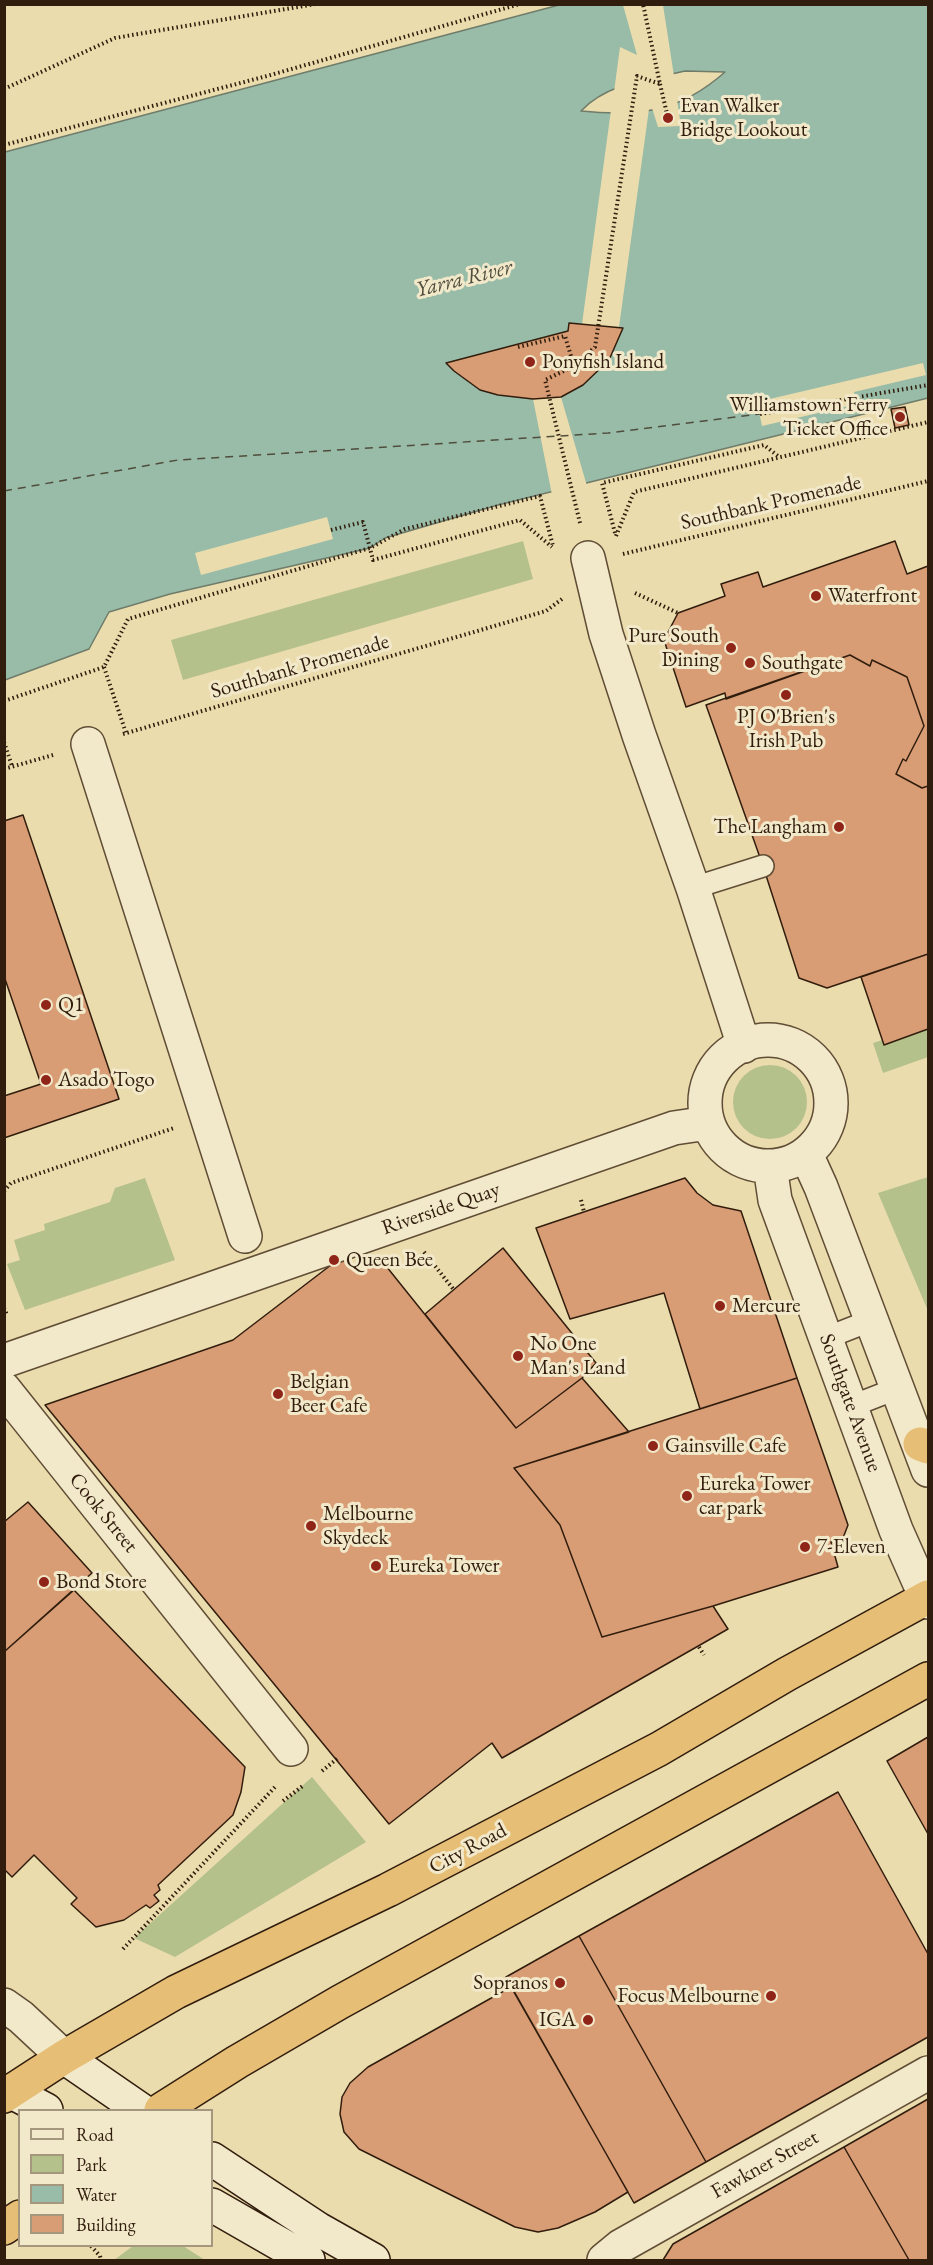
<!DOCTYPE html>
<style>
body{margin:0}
#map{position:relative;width:933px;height:2265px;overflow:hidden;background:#ebdcad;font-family:"EB Garamond",serif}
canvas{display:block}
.frame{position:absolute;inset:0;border:6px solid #311d0d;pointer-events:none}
.legend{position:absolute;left:18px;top:2109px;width:195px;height:138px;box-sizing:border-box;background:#f2e8ca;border:2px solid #a5977e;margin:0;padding:8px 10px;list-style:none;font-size:18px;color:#311d0d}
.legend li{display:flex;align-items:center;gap:12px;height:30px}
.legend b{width:30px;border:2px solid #a5977e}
</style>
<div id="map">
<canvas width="933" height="2265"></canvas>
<div class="frame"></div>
<ul class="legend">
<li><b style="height:8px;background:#f2e8ca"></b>Road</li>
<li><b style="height:16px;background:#b5c18b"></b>Park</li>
<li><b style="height:16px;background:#98bca8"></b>Water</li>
<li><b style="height:16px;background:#d89d75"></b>Building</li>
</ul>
</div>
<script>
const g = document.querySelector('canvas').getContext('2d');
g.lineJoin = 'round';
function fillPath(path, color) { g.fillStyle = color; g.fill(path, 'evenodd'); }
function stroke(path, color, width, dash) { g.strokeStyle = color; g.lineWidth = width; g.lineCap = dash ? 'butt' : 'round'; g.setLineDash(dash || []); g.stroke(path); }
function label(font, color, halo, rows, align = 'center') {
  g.font = font + ' "EB Garamond",serif'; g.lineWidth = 6; g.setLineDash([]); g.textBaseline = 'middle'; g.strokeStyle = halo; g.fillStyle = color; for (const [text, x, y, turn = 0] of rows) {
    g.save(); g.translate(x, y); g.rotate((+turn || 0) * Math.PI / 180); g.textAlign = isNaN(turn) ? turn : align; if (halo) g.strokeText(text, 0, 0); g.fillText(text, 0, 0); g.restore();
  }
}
fillPath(new Path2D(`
 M523,541L533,579L183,680L171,640Z
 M928,1025V1057L883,1073L873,1043Z
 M733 1102a37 37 0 1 1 74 0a37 37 0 1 1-74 0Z
 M928,1177V1311L878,1193Z
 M145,1178L175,1260L25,1310L7,1264L20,1260L14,1240L45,1230L44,1224L110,1202L115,1188Z
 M312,1777L366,1842L175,1957L134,1938Z
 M133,2246H183L205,2260H114Z`), '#b5c18b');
const water = new Path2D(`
 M559,5H928V398L498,505L385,538L370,548L170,594L109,612L89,649L5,680V152ZM685,71L725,72C680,112 640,117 581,111C607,83 650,79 685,71Z`);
fillPath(water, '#98bca8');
stroke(water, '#6f7c6a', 1.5);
fillPath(new Path2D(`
 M623,5H663L674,76L614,92L620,47L637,55Z
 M677,100L681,126L658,127L652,108Z
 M649,109L619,327L623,328L609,360L583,385L561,397L587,486L552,495L533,399L556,334L568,331L569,323L582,324L611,110Z
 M923,363L926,375L854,392L857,404L762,426L757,402Z
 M327,517L333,539L201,575L195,553Z`), '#ebdcad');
stroke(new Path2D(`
 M4,491L178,460L608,433L760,414`), '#504d3c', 1.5, [8, 6]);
const building = new Path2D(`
 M569,323L623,328L609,360L583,385L561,397L533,399L498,395L480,390L454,371L446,363L568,331Z
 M905,407L909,425L895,428L891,409Z
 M895,541L907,574L928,566V786L922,788L896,774L903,759L906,761L924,726L907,677L872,660L870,666L850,655L726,699L725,693L686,707L664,640L678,613L725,596L721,584L758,572L763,587Z
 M850,655L870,666L872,660L907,677L924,726L906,761L903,759L896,774L922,788L928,786V954L827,988L799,978L763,866L706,705Z
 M23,815L119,1099L4,1138V821Z
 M928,954V1029L884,1045L861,977Z
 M4,976L41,1084L4,1096Z
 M685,1178L697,1193L713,1205L741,1211L797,1378L700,1409L664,1293L570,1319L536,1228Z
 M503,1248L596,1363L582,1378L516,1428L425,1314Z
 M344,1255L359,1272L378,1256L516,1428L582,1378L629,1432L514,1468L560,1525L602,1637L713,1606L728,1629L502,1758L492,1743L389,1824L45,1405L233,1340Z
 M797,1378L848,1525L843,1538L831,1542L838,1567L713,1606L602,1637L560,1525L514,1468Z
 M28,1502L92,1573L4,1652V1522Z
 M74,1590L245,1767L241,1792L233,1815L158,1885L160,1890L154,1895L159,1901L150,1908L146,1905L124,1920L96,1927L71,1904L77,1898L34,1855L12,1877L4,1869V1652Z
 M928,1737V1834L887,1761Z
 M838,1792L928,1954V2037L706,2162L579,1936Z
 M579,1936L706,2162L634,2203L506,1977Z
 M511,1987L628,2192L595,2212L558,2228L538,2232L515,2227L359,2149L344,2132L340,2114L342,2097L350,2083L368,2067Z
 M928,2099V2260H909L844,2147Z
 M844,2147L909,2260H663L673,2244Z`);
fillPath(building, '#d89d75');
stroke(building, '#311d0d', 1.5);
const lane = new Path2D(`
 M693,888L763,866
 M826,1338L872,1320
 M852,1406L898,1388`);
const street = new Path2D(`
 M588,558L606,634L639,735L693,888L744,1046
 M88,744L245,1236
 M705 1103a63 63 0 1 1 126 0a63 63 0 1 1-126 0Z
 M806,1154L821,1187L928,1470
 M770,1166L775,1200L896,1530L928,1602
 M4,1361L674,1128L708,1123
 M4,1389L291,1749
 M4,2005L21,2017L64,2057
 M604,2260L621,2246L928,2073`);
const secondary = new Path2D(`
 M64,2057L141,2110
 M10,2091L46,2110
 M212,2159L318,2229L373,2260
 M212,2205L308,2260`);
const highway = new Path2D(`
 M920,1444L928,1447
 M4,2096L64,2057L176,1992L388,1890L659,1749L787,1674L928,1597
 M161,2110L237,2062L340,2002L928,1679
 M4,2228L20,2217`);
stroke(lane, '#604d35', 24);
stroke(street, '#604d35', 36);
stroke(secondary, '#311d0d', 36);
stroke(highway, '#311d0d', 36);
stroke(new Path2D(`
 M660,84L668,118
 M4,89L115,38L315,4
 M4,145L267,76L520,4
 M518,347L565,336L574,366
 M760,414L928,385
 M580,523L545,380L574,366L595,347L637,76L660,84L643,4
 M331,530L363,522L373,560L520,520L552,547
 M615,533L602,483L764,445L778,456
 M616,536L634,492L928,422
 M623,554L928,481
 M635,593L678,613
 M104,667L126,733
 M4,701L104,667L128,619L370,548L405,529L540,496L553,546
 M123,734L546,611L562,599
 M4,742L12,766
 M4,769L53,755
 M4,1191L11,1183L174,1128
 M581,1200L584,1212
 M424,1252L454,1290
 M4,1308L7,1315
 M699,1647L704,1655
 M322,1771L338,1758
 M283,1801L304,1785
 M123,1949L275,1787
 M91,2246L100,2256L101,2260`), '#311d0d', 4, [1.5, 3]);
stroke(lane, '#f2e8ca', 21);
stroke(street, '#f2e8ca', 33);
stroke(secondary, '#f2e8ca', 33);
stroke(highway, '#e6be76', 33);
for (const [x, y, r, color] of [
 [668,118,6,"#8f2418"],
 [530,362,6,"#8f2418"],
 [900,417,6,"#8f2418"],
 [816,596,6,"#8f2418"],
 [731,648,6,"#8f2418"],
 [750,663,6,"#8f2418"],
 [786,695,6,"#8f2418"],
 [839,827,6,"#8f2418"],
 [46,1005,6,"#8f2418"],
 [46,1080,6,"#8f2418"],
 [334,1260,6,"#8f2418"],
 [720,1306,6,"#8f2418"],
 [518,1356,6,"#8f2418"],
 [278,1394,6,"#8f2418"],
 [653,1446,6,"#8f2418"],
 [687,1496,6,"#8f2418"],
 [311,1526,6,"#8f2418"],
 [805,1547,6,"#8f2418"],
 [376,1566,6,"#8f2418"],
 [44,1582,6,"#8f2418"],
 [560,1983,6,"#8f2418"],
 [771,1996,6,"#8f2418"],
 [588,2020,6,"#8f2418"]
]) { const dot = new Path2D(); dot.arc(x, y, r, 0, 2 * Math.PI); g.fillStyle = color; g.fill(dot); stroke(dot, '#f2e8ca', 2); }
label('21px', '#311d0d', '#f2e8ca', [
 ["Evan Walker",680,106],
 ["Bridge Lookout",680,130],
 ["Ponyfish Island",542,362],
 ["Williamstown Ferry",888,405,"right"],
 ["Ticket Office",888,429,"right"],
 ["Waterfront",828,596],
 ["Pure South",719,636,"right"],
 ["Dining",719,660,"right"],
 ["Southgate",762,663],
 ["PJ O'Brien's",786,717,"center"],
 ["Irish Pub",786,741,"center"],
 ["The Langham",827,827,"right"],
 ["Q1",58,1005],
 ["Asado Togo",58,1080],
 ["Queen Bee",346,1260],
 ["Mercure",732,1306],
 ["No One",530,1344],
 ["Man's Land",530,1368],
 ["Belgian",290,1382],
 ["Beer Cafe",290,1406],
 ["Gainsville Cafe",665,1446],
 ["Eureka Tower",699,1484],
 ["car park",699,1508],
 ["Melbourne",323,1514],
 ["Skydeck",323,1538],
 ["7-Eleven",817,1547],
 ["Eureka Tower",388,1566],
 ["Bond Store",56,1582],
 ["Sopranos",548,1983,"right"],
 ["Focus Melbourne",759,1996,"right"],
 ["IGA",576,2020,"right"]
], 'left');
label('21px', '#311d0d', '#f2e8ca', [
 ["Southbank Promenade",771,503,-13],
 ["Southbank Promenade",300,667,-16],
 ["Riverside Quay",441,1209,-19],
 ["Southgate Avenue",850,1403,70],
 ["Cook Street",103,1513,51],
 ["City Road",468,1849,-28],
 ["Fawkner Street",765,2165,-29]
]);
label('italic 22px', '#504d3c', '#f2e8ca', [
 ["Yarra River",464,279,-14]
]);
</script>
